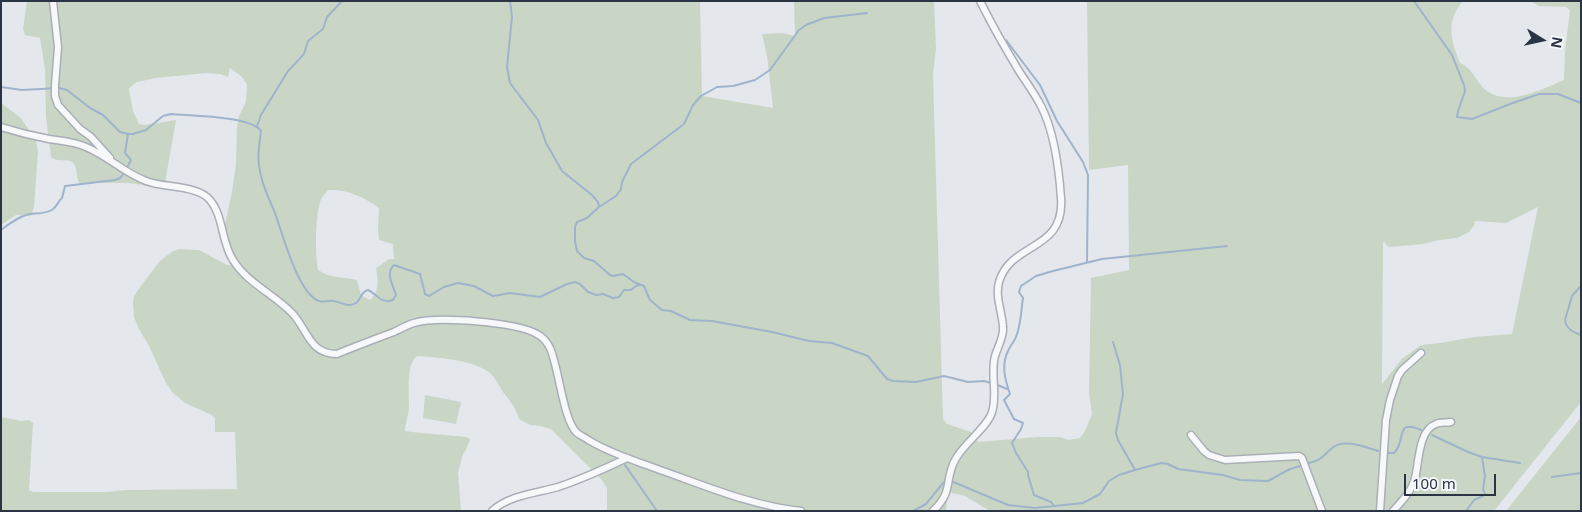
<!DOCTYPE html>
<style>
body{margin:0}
#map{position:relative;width:1582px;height:512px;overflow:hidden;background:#e4e7ec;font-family:"Noto Sans",sans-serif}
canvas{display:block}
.frame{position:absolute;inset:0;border:2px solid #2b3445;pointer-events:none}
.north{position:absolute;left:1517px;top:15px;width:50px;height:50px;-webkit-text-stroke:4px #f4f6f9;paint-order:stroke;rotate:100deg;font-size:14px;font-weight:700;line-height:20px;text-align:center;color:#2b3445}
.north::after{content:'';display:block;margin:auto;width:18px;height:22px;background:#2b3445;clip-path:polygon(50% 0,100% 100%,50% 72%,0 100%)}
.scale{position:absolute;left:1404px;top:474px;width:92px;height:22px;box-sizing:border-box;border:2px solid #2b3445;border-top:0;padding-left:6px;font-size:15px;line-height:18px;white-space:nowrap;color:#2b3445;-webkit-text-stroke:4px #f4f6f9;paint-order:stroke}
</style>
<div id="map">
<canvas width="1582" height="512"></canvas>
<div class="frame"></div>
<div class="north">N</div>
<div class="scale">100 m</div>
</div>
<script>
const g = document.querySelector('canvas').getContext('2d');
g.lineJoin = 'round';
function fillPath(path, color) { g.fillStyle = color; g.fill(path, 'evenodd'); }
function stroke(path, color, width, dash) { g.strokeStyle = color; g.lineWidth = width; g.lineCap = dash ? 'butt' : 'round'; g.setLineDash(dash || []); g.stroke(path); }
fillPath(new Path2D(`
 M27,1H700L702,96L773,108L767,56L762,34L782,33L795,36L794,1H934L936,48L933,75L943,419L947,424L971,432L972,438L979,442L1037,437H1059L1069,440L1080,438L1085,431L1092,414L1089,393L1091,278L1129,270L1128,165L1089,170L1087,1H1463C1445,22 1451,40 1460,63C1474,69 1476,83 1487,91C1510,107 1542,89 1564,80L1565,52L1570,10L1566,7L1539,6L1530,1H1581V402L1494,511H990L965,496L948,492L946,511H607V488L601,479L551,429L540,426L530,425L519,419C516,408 510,401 503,392C499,386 495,377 490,373C472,359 439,358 417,356C405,365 410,395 409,409C408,416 406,422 405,428V431L412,432L466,437L470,439L466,450L463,454L458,473L461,511H1V417L21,421L29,420L33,423L29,490L33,492H108L125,490L237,489L235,432H215V418L212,415L185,403L172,392L165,381L149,346L139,329L134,317L133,303L134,296L143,283L160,261L173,251L179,249L199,250L227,265H232L233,263L224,235L225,225L232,192L236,164L237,127L239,116L246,102L247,84L241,76L230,68L228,77L220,74L206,73L156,78L137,82L129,88V90L133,111L139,124L145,125L176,120L164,188L128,183H79C77,178 77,167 73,163C69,158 57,163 51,157L46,117L45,69L40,38L25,35L23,29ZM328,190C346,189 365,197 379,208L378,228L379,240L393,244L394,259H389L376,268C378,281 380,291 370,300L361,295L357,280C341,276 332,279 318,270C315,253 315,215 321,199C323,196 326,193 328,190ZM1538,207L1512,334L1474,337L1440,343L1421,345L1402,359L1382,384L1383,244L1384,241L1387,246L1391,247L1423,244L1439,240L1457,238L1469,232L1475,224L1474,221L1506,223Z
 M1,103L21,118L36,141L38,152L34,207L31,216L16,215L1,225Z
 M425,395L461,402L456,424L423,418Z
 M1581,417V511H1506Z`), '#c9d6c5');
stroke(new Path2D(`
 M510,1L512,17L507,67L510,83L538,120L546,143L562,171L592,195L598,202L599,207
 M1414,1L1452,55L1464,85L1465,91L1458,111L1457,117L1472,119L1510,104L1539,94H1558L1581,103
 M867,13L824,18L806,25L799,30L770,70L755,80L733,86L717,87L701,96L693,105L684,124L631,164L622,182L621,189L616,196L599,207L587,218L577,222L575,227V241L577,251L584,258L594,261L610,275L613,276L623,274L634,282L644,286L650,300L662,310L671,311L690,320L712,321L772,332L809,341L832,343L868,356L887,379L893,381L916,382L944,376L968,382L984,381L991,383
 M1006,40L1040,85L1057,121L1083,162L1088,175L1087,262
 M1,87L22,90L59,88L67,90L90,108L103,115L120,132L128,134H133L146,130L163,116L171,114C190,116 251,116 261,131C260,142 257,154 259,165C261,183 268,196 275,213C282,232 298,294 319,301C324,303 328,300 334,301C341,302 348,308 356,303C362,299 360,292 368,290C378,294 379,304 393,300L396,295C393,285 385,273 394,265L420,274L425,294L429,296L444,287L458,283L474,286L493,296L510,293L540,297L567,284L575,282L580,284L588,292L596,295L603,294L613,298L619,297L624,290H631L636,286L639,285
 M257,126L261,115L288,71L304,54L308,41L323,29L327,17L342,1
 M127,168L131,160L125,153L128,134
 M1,230C10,223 18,217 29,214C36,213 45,214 52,210C57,207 58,201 62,198L65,186L115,180L120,178L125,172
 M1581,286L1572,296L1565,320C1566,329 1573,332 1581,335
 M1113,342L1120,365L1123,394L1116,433L1118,440L1135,470
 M995,384L1007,389
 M1432,435L1468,452L1482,457L1520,463
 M1387,453H1394C1407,441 1394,418 1421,430
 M1309,463C1322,460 1323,456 1332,448C1344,438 1365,447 1378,451
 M625,465L657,511
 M1552,477L1581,473
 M951,481L1008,505L1035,508L1083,503L1100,494L1109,481L1119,475L1135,470L1161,463L1168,464L1178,469L1223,475L1240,480L1268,481L1290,469L1300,466
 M1054,506L1051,502L1034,495L1028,475V472L1016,453L1012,443L1021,429L1023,423L1014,419L1004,400L1010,394C1005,380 1001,365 1008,351C1010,346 1014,342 1016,337C1021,325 1021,311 1023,298L1019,292L1021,286L1036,276L1053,271L1102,259L1227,246
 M913,511L926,504L943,483L946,481
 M1466,511L1474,500L1483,496L1485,494L1483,489L1485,476L1482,457`), '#9fb4cc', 2);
const minor = new Path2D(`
 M53,1L58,47L55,85V96L58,105L80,129L91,137L110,158
 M1,127C17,132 33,136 49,139C62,141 75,142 86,147C108,156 124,173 146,181C164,188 198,185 210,200C224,217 221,242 233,260C247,283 274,294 292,313C308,330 309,354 337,354C356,346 375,339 394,332C400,329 407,325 414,323C438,316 516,322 537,334C543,337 547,342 550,348C559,368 563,420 577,433C581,436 586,438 590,441C612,454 636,461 660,470C706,486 752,506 801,511
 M1191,435L1204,451L1209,455L1225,460L1299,456L1302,458L1322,511
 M492,511C509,495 537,493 558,487C582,479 604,469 627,458
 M933,511C954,491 944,481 955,460C963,444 988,427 992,412C998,394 990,374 995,356C998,346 1004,337 1003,327C1002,311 995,297 999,282C1011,241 1065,252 1061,198C1059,169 1055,133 1041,106C1035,94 1026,82 1019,71C1005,48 992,25 980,1
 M1380,511L1386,420L1390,400L1398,376L1402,370L1421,353
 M1393,511C1402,501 1412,491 1415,478C1419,464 1418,430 1436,424C1440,422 1446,423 1451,422`);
stroke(minor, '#a9aeb7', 9);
stroke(minor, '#f7f8fa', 6);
</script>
